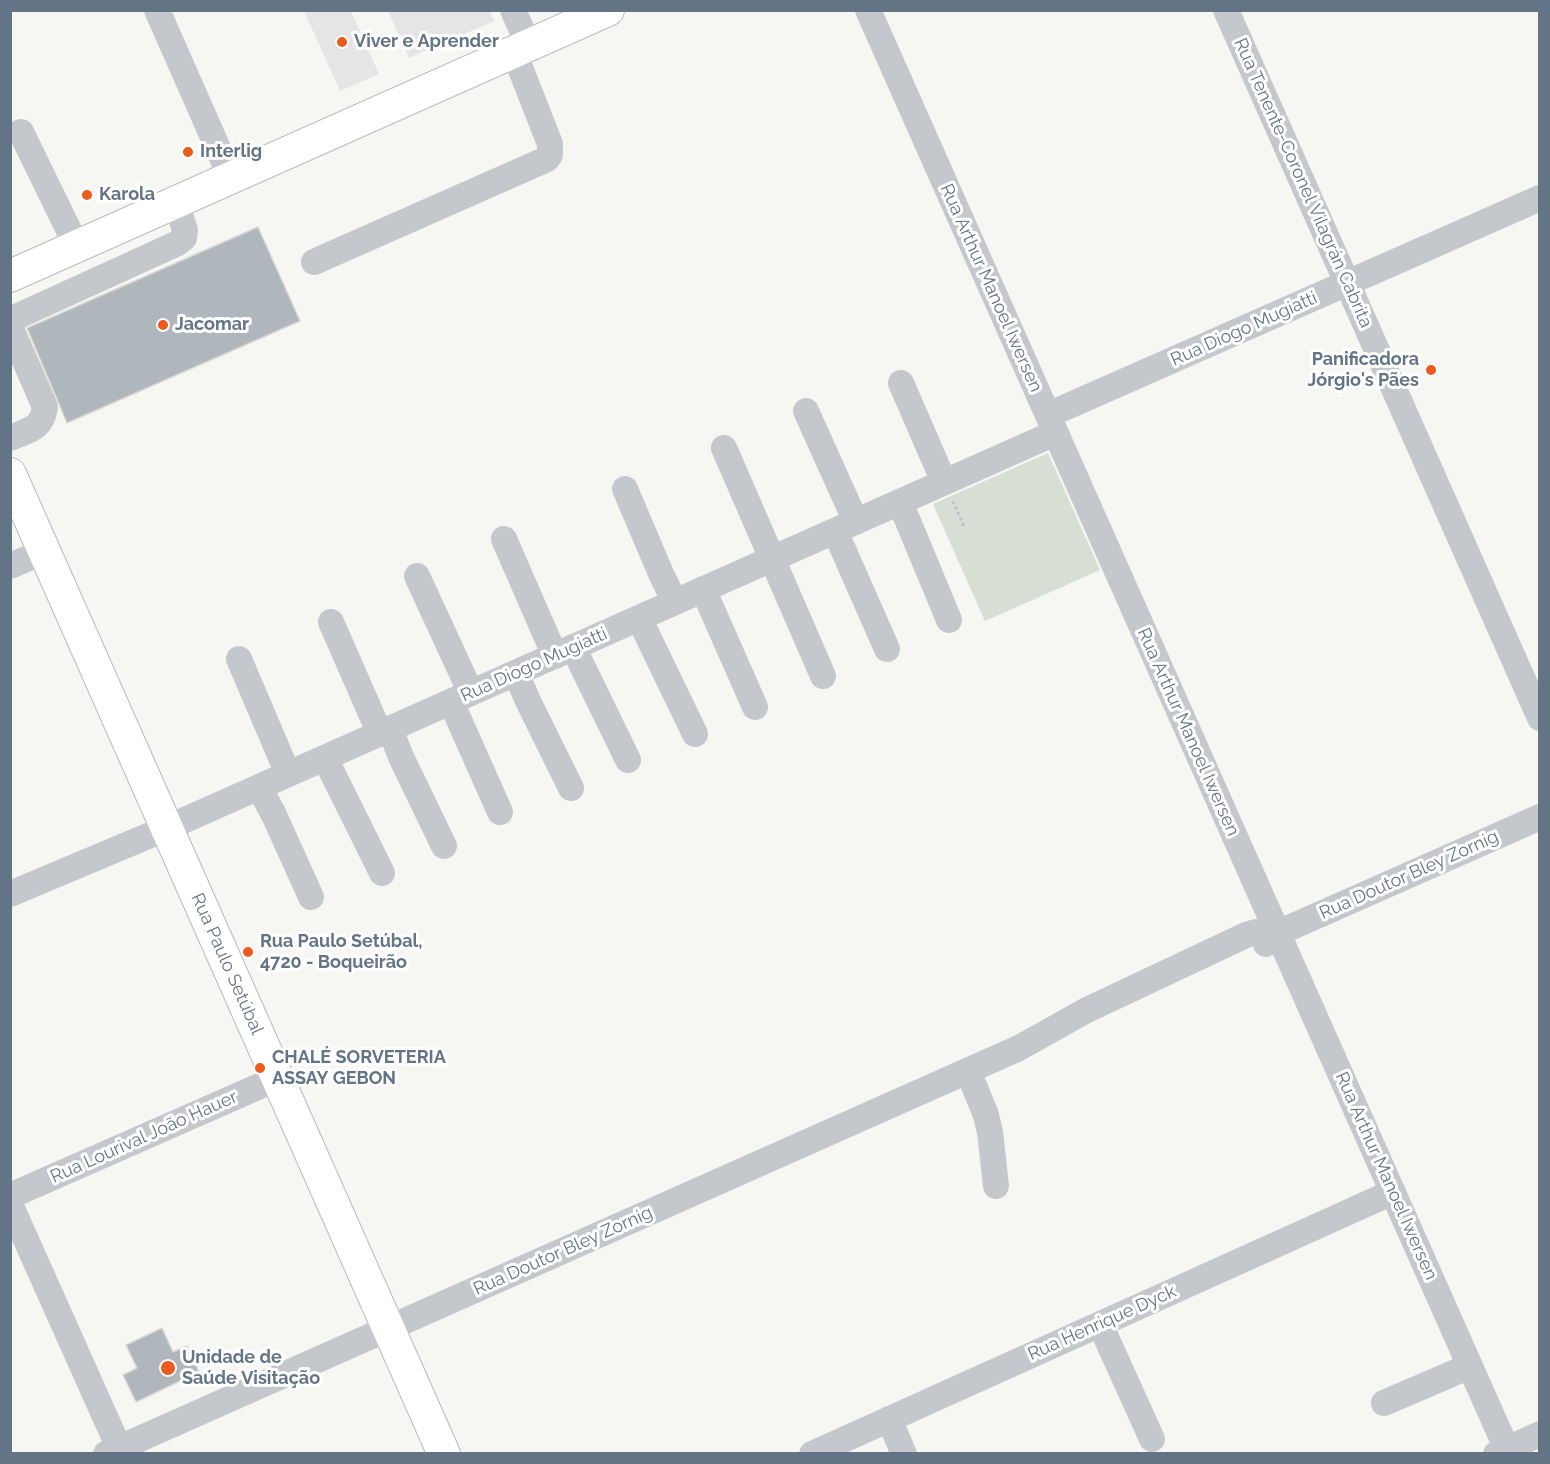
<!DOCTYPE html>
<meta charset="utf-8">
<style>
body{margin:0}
#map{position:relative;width:1550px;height:1464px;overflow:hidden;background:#f6f6f3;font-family:Raleway,sans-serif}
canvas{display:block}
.frame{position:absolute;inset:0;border:12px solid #637486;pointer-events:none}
</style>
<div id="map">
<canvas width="1550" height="1464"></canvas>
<div class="frame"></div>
</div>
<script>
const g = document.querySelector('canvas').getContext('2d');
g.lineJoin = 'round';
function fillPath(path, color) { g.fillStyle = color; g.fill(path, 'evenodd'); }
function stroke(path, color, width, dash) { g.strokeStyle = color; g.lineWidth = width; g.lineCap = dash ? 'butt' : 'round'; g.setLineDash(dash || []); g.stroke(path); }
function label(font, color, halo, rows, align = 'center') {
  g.font = font + ' Raleway,sans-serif'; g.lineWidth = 6; g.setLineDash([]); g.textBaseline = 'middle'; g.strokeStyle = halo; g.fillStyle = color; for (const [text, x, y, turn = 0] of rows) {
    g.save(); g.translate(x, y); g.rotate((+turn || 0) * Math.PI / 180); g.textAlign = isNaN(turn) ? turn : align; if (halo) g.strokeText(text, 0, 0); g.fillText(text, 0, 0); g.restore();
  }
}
fillPath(new Path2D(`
 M304,11H351L379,74L340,91Z
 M388,11H490L494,21L409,58Z`), '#e4e5e4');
fillPath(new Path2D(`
 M1048,453L1100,570L985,621L933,504Z`), '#d7ded3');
const building = new Path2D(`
 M258,227L300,321L67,423L27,328Z
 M162,1328L173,1352L187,1346L199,1372L136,1402L123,1375L137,1368L126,1345Z`);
fillPath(building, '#afb6bc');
stroke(building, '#d8d8d5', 1.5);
const major = new Path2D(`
 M10,276L608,10
 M10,474L444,1454`);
stroke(major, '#b7bbbf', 34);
stroke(new Path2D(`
 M953,501L964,527`), '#bfc1c4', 3, [3, 3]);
stroke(new Path2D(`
 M157,10L231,178
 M513,10L529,46
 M868,10L1509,1454
 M1226,10L1540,718
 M21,132L77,247
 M314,262L547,159L550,155V144L514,52
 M901,383L944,482
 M806,411L856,522
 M1048,415L1540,198
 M10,438C29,430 42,429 45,407L12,331L11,323L18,316L176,244L184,238L185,230L176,203
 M724,448L823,676
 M625,489L662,576L675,602
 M900,502L949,620
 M835,531L887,649
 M504,539L555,656
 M10,566L45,551
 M417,576L471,693
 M703,589L755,707
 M639,618L695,734
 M331,622L380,734
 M573,647L628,760
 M239,659L288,774
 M516,673L528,701L571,788
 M451,702L500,812
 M390,729L401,757L444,846
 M325,758L382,873
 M259,787L274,815L311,897
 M10,894L167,828L1055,433
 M1266,944L1278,933L1540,817
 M968,1071L986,1115L990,1132L996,1186
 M10,1196L278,1078
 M10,1204L119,1448
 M1100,1324L1152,1439
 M1384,1403L1470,1366
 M889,1419L904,1454
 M106,1454L1019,1048L1087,1010L1246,935L1256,932L1278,933
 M812,1454L1393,1192
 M1496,1454L1540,1434`), '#c4c7cb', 26);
stroke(major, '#fff', 32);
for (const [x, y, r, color] of [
 [342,42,6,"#ed5b1c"],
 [188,152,6,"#ed5b1c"],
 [87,195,6,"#ed5b1c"],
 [163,325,6,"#ed5b1c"],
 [1431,370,6,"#ed5b1c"],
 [248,952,6,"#ed5b1c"],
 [260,1068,6,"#ed5b1c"],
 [168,1368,8,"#ed5b1c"]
]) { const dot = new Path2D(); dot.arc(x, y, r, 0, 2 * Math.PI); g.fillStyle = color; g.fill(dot); stroke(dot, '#fff', 2); }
label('bold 18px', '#637486', '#fff', [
 ["Viver e Aprender",354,42],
 ["Interlig",200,152],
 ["Karola",99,195],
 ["Jacomar",175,325],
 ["Panificadora",1419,360,"right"],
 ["Jórgio's Pães",1419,381,"right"],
 ["Rua Paulo Setúbal,",260,942],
 ["4720 - Boqueirão",260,963],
 ["CHALÉ SORVETERIA",272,1058],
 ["ASSAY GEBON",272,1079],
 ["Unidade de",182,1358],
 ["Saúde Visitação",182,1379]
], 'left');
label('18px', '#637486', '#fff', [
 ["Rua Tenente-Coronel Vilagrán Cabrita",1303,183,66],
 ["Rua Arthur Manoel Iwersen",991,288,66],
 ["Rua Diogo Mugiatti",1244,329,-24],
 ["Rua Diogo Mugiatti",534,665,-24],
 ["Rua Arthur Manoel Iwersen",1188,732,66],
 ["Rua Doutor Bley Zornig",1409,875,-24],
 ["Rua Paulo Setúbal",227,964,66],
 ["Rua Lourival João Hauer",144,1137,-24],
 ["Rua Arthur Manoel Iwersen",1386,1176,66],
 ["Rua Doutor Bley Zornig",563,1251,-24],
 ["Rua Henrique Dyck",1102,1323,-24]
]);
</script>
